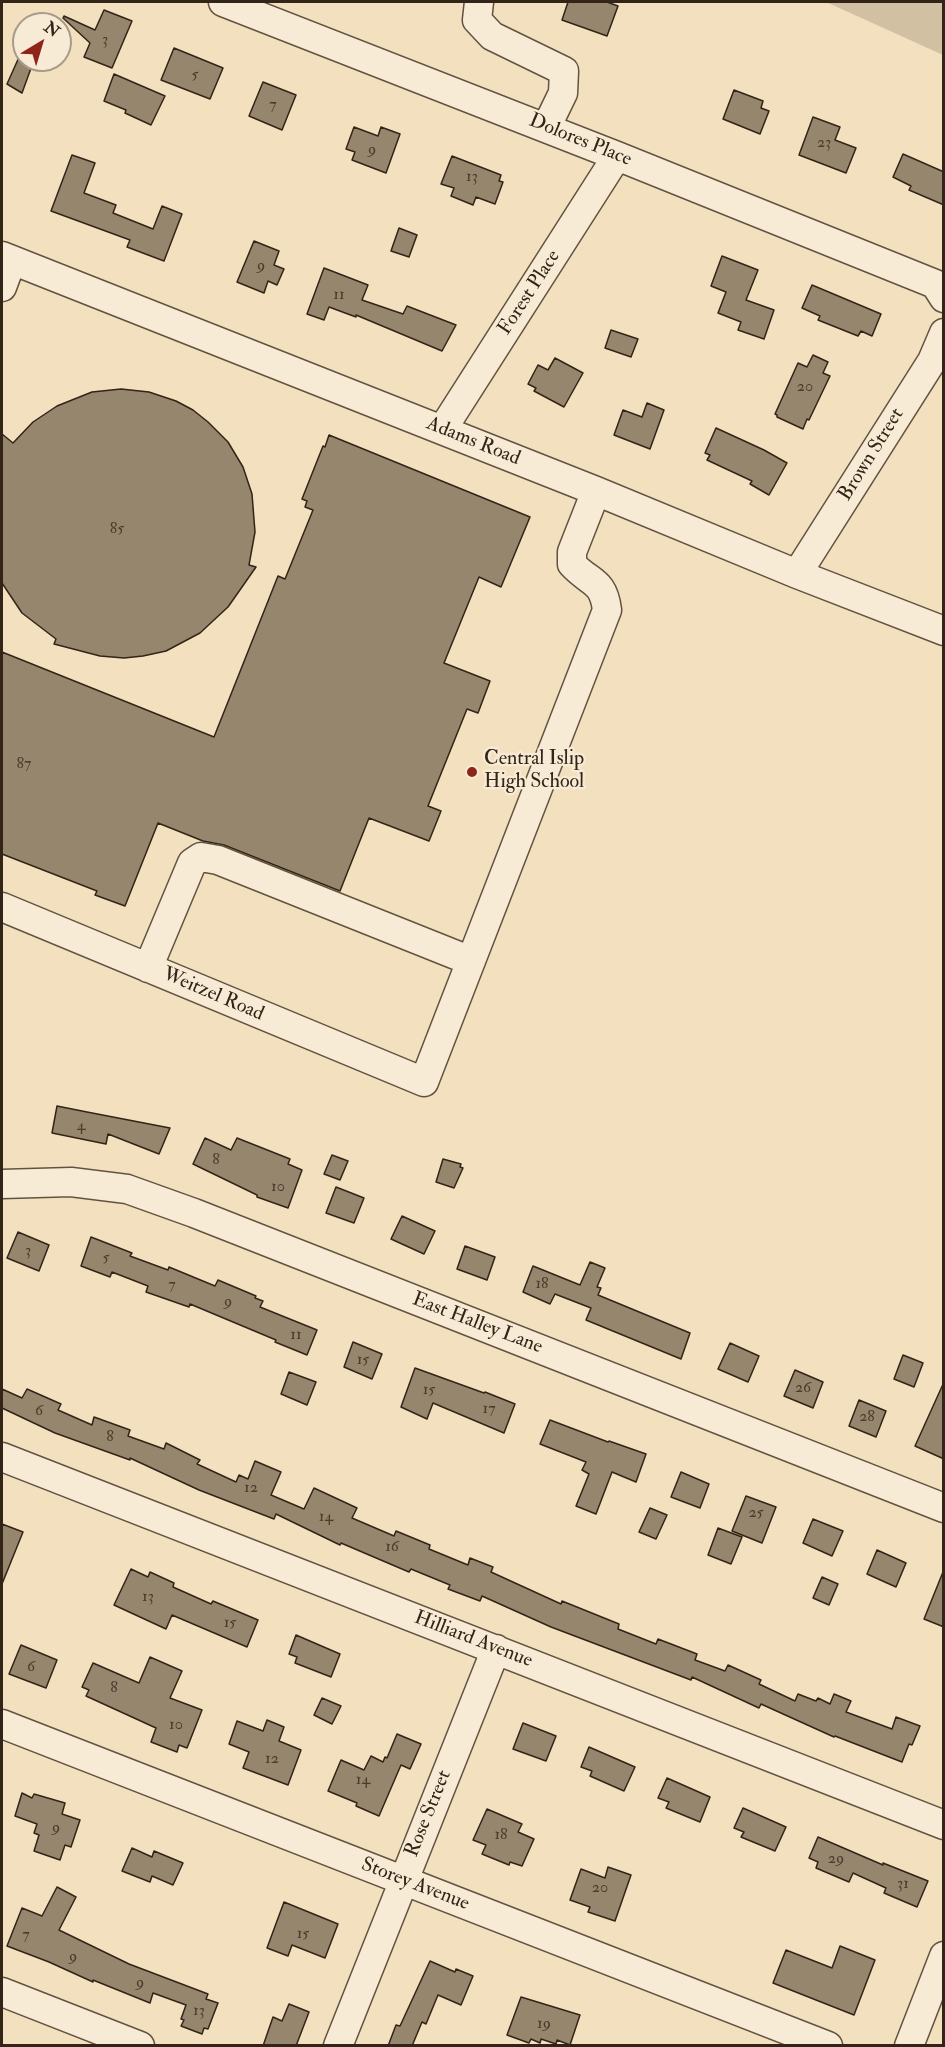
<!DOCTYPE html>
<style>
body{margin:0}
#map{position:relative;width:945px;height:2047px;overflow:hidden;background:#f3e0bf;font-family:"IM FELL Double Pica",serif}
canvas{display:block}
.frame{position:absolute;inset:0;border:3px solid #322417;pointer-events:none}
.north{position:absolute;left:12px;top:12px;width:60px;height:60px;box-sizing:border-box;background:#f7ebd5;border:2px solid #a89b89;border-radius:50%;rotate:38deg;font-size:16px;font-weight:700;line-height:24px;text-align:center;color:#322417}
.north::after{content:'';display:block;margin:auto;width:21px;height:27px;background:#8f2418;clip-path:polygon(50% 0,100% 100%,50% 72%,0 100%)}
</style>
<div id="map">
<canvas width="945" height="2047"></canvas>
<div class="frame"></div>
<div class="north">N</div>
</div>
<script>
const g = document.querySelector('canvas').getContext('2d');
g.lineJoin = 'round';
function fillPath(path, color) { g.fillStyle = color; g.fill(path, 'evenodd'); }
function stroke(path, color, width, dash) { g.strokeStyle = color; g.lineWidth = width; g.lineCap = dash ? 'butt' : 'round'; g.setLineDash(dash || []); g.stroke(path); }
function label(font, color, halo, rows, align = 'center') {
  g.font = font + ' "IM FELL Double Pica",serif'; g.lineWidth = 4.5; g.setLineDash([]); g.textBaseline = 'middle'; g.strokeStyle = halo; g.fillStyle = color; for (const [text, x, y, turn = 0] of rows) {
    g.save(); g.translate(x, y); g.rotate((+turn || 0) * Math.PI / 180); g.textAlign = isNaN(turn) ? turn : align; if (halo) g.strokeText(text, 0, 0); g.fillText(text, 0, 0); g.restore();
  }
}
fillPath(new Path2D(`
 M826,2H943V55Z`), '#d2c0a2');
const building = new Path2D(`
 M568,2H607L618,6L607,36L562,20Z
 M104,10L132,21L112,68L84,57L90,43L63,18L64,16L95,30Z
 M24,46V60H34L22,93L7,84Z
 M174,48L223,68L210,99L161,80Z
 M114,74L165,96L151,125L125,113L126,110L104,101Z
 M263,82L296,95L282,130L249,116Z
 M734,90L763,101L761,108L769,111L760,134L723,119Z
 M813,117L840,127L835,140L856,148L846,173L799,155Z
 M354,127L378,136L381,127L400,134L386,173L352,160L355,152L346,149Z
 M903,154L944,172V205L909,190L911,186L893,177Z
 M72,155L95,163L84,193L116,205L113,213L153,229L162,206L182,214L164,261L127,247L130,240L51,211Z
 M452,156L501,175L499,181L503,182L495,204L476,197L473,205L451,196L454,188L441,184Z
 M399,228L417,235L409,257L391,251Z
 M254,241L279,251L274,265L284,269L277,285L268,281L264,293L237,282Z
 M722,256L758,270L746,300L774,310L764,339L738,330L741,322L718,313L726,292L711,286Z
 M324,268L368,285L362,300L403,314L407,306L456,325L442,351L356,315V317L329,307L324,320L307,314Z
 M812,285L881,314L872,336L861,331L858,336L818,320L820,316L802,308Z
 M611,330L638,339L631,357L605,348Z
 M813,355L828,362L823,373L830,376L809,420L807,419L803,429L777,417V415L775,414L798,363L807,367Z
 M555,358L583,373L564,407L534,391L536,388L528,384L538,365L548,370Z
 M121,389L149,392L176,401L193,410L208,422L228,442L243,467L252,494L255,532L249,565L256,567L228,607L200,633L166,651L143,656L124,658L100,656L54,644L56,639L22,613L2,583V434L13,443L33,422L57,406L92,392Z
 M647,403L664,410L650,449L614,435L623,410L642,417Z
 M716,428L764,450L787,463L769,495L750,484L752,481L707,460L710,455L705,453Z
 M329,435L530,517L501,587L479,577L444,663L490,681L478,713L467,709L428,806L441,811L429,841L369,818L340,891L224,845L203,841L158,823L125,906L95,895L97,891L2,854V652L214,737L278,576L285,579L313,510L305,507L307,501L302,499L323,446L325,447Z
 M57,1106L87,1112L170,1128L159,1154L108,1134L106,1144L52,1133Z
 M205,1138L231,1150L237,1138L290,1159L288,1164L302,1170L288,1208L257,1197V1195L193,1164Z
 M332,1155L348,1161L340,1180L324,1174Z
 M443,1159L461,1164L460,1167L463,1168L454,1188L436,1182Z
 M336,1187L364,1198L354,1223L326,1213Z
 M402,1216L435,1231L424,1254L391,1239Z
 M18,1232L49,1245L39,1271L7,1258Z
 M91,1237L132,1253L130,1256L168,1270L169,1267L215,1286L218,1280L256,1296L255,1298L263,1301L260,1307L317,1330L307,1355L275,1342L276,1340L190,1304L189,1307L146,1292L148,1286L112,1272L110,1277L81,1266Z
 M465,1246L495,1257L487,1280L457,1269Z
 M590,1262L605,1268L597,1287L601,1288L598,1295L690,1333L681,1359L586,1320L591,1308L555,1294L550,1304L523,1292L533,1266L580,1285Z
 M353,1342L382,1354L372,1379L344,1367Z
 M730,1343L759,1356L748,1382L718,1369Z
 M903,1355L923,1363L914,1387L894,1379Z
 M415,1368L484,1393L485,1392L515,1404L504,1433L433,1403L427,1419L401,1407Z
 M795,1370L823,1382L813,1408L784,1396Z
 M289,1372L316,1382L307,1405L281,1394Z
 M944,1382V1459L915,1446Z
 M2,1389L22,1398L27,1389L61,1404L58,1410L92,1425L94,1417L130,1430L128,1436L164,1449L166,1443L200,1460L197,1464L236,1482L239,1475L248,1479L255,1461L281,1472L271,1495L304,1509L314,1488L357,1508L352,1518L394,1536L396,1531L430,1545L429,1549L468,1565L470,1558L493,1567L491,1572L561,1604L562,1601L619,1624L618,1629L656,1644L658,1639L697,1654L695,1660L725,1671L728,1665L761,1680L759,1684L795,1701L798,1694L816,1701L818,1698L830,1704L834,1694L851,1701L846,1712L892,1729L896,1717L920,1726L912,1745L909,1744L902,1762L835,1736L834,1737L761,1704L759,1708L692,1677L691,1680L551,1627L482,1596L480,1601L448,1589L450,1585L411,1569L409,1572L341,1543L340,1545L276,1514L274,1519L199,1490L130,1458V1460L55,1433L2,1408Z
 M859,1400L886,1411L876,1437L849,1426Z
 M550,1420L608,1442L609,1441L646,1454L636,1482L612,1472L596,1514L576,1506L589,1474L582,1470L586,1462L540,1444Z
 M681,1472L709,1484L700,1508L671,1497Z
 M746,1496L776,1507L762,1543L732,1531Z
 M650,1508L667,1515L656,1539L639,1532Z
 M813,1519L843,1531L832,1556L803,1543Z
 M2,1524L23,1532L2,1584Z
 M718,1528L742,1537L731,1564L708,1555Z
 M877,1550L906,1563L896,1587L867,1574Z
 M131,1569L148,1577L150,1572L174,1583L173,1587L211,1604L213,1601L258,1620L247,1647L172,1615L166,1629L114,1605Z
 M943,1572H944V1627L924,1619Z
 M822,1577L838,1584L829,1605L813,1598Z
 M296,1635L340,1654L331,1677L295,1663L297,1657L289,1654Z
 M21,1645L57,1660L46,1688L9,1674Z
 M150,1657L182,1671L170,1698L202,1710L187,1748L179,1745L177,1752L151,1742L156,1728L86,1696L89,1690L82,1687L93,1663L139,1683Z
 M322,1698L341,1706L332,1724L314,1715Z
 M267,1720L284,1727L279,1741L301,1750L288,1785L243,1768L249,1752L229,1744L237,1721L263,1731Z
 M523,1723L556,1736L546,1761L513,1749Z
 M397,1734L421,1744L410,1769L401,1765L379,1816L356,1806L357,1803L328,1791L341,1760L364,1770L371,1756L383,1762L385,1757L387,1758Z
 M589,1747L635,1767L624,1791L590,1776L592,1771L581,1767Z
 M667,1778L710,1797L700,1822L666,1808L669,1802L658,1798Z
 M22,1793L32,1798L34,1794L65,1803L62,1814L80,1820L71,1847L65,1845L60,1860L34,1851L39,1835L34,1833L37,1824L15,1816Z
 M743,1808L786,1827L775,1851L741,1837L744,1832L734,1828Z
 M487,1809L522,1824L518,1832L534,1839L522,1866L510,1862L509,1865L482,1854L486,1845L473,1840Z
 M818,1837L883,1865V1863L928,1881L917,1907L884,1893L886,1888L853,1873L849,1882L816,1868L818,1862L809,1858Z
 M132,1848L152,1857L154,1851L183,1863L173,1885L152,1876L150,1882L122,1871Z
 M608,1867L631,1875L615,1921L588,1912L590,1907L570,1900L581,1869L605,1878Z
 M57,1887L76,1897L59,1930L129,1964L208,1994L206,1999L218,2003L208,2029L204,2028L202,2034L181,2026L184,2020L181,2019L186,2005L153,1993L150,2003L93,1980V1982L49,1962L7,1946L22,1908L42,1916Z
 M284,1902L338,1924L325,1958L292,1945L288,1956L267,1948Z
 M840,1946L875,1960L854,2015L773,1983L786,1950L832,1968Z
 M430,1961L455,1972L456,1969L473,1976L461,2005L438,1995L426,2024L422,2022L412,2046H388L396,2025L400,2026Z
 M521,1997L580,2015L570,2045L557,2040L556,2044L541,2039L540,2043L531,2039L529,2043L507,2035Z
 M289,2004L309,2012L296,2046H263L273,2017L282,2021Z`);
fillPath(building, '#96866e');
stroke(building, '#322417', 1.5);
const minor = new Path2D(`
 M223,2L617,156L935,284L944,298
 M479,2L477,20L492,36L564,71L563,93L546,128
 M2,256L596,491L797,574L944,631
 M2,287L12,260
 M442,430L617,156
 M797,574L932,361L944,333
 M2,907L424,1082L607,610C603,579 590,584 572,564V552L596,491
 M148,968L192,863L201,857L218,860L471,961
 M2,1184L71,1182L127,1189L194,1213L944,1508
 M2,1457L944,1825
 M2,1724L828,2046
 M2,1992L140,2046
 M338,2046L496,1649
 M909,2046L944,1956`);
stroke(minor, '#625341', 31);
stroke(minor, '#f7ebd5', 28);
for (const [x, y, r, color] of [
 [472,772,6,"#8f2418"]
]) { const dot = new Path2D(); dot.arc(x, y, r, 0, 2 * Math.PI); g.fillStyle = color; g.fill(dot); stroke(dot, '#f7ebd5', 2); }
label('16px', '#4b3c2d', null, [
 ["3",105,41],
 ["5",195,76],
 ["7",273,106],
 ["23",824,144],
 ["9",372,151],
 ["13",472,178],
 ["9",261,267],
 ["11",339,296],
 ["20",805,388],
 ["85",117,530],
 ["87",24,765],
 ["4",81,1127],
 ["8",216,1161],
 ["10",278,1188],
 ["3",28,1252],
 ["5",106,1259],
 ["18",542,1285],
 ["7",172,1286],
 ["9",228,1303],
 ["11",296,1336],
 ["15",363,1361],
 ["26",803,1389],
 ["15",429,1391],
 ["17",489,1410],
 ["6",39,1412],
 ["28",867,1418],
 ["8",110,1438],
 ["12",251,1489],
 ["25",756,1514],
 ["14",326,1518],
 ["16",392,1548],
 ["13",148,1598],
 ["15",230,1624],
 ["6",31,1668],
 ["8",114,1689],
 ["10",176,1726],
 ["12",272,1760],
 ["14",363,1781],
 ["9",56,1829],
 ["18",501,1836],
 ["29",836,1860],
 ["31",903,1885],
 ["20",600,1889],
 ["15",303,1935],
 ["7",26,1936],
 ["9",73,1958],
 ["9",140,1984],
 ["13",199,2012],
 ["19",544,2025]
]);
label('20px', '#322417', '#f7ebd5', [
 ["Dolores Place",580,141,22],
 ["Forest Place",530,293,-57],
 ["Adams Road",473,442,22],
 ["Brown Street",872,455,-58],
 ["Weitzel Road",213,995,23],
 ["East Halley Lane",477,1324,21],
 ["Hilliard Avenue",473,1640,21],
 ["Rose Street",429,1814,-68],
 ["Storey Avenue",415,1885,21]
]);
label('20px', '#322417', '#f7ebd5', [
 ["Central Islip",484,760],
 ["High School",484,783]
], 'left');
</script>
